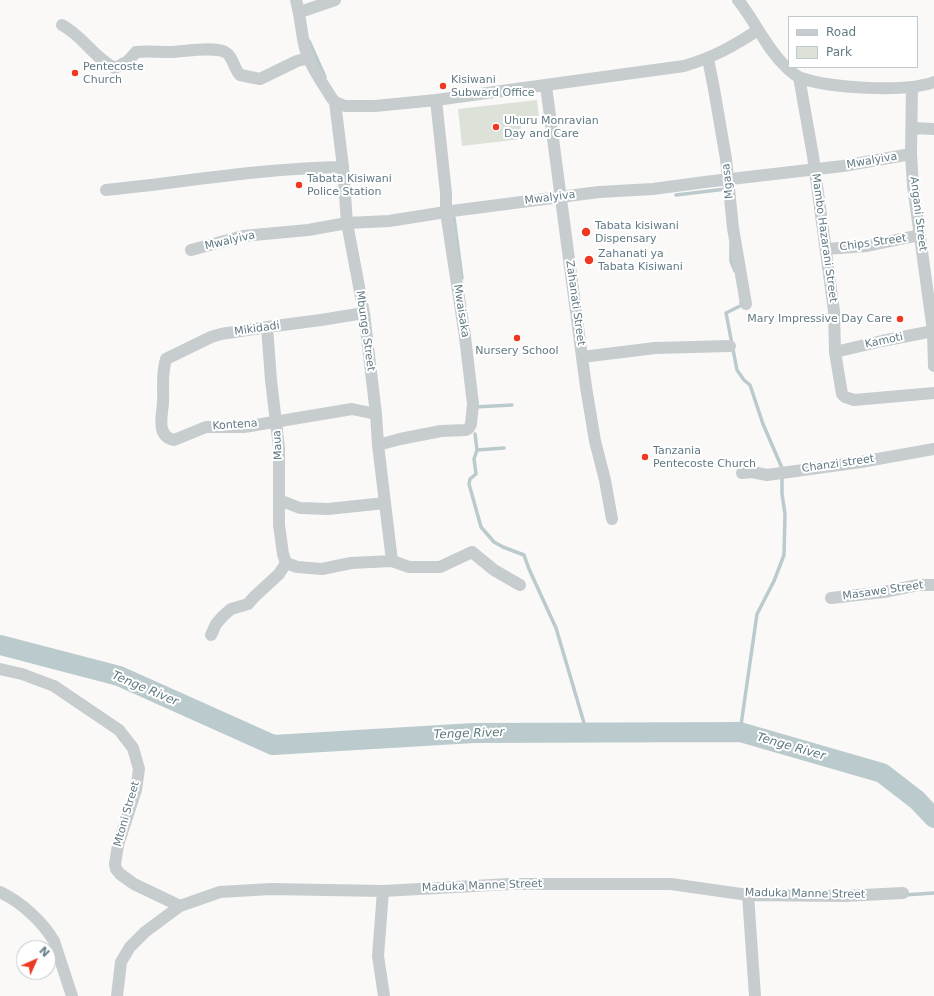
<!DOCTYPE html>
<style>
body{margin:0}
#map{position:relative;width:934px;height:996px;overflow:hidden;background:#faf9f7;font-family:"DejaVu Sans",sans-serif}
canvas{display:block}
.legend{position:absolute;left:788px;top:16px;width:130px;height:52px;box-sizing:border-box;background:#fff;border:1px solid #c0cace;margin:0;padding:5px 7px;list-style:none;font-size:12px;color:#627a84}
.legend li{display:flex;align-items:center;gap:8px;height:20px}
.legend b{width:20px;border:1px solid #c0cace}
.north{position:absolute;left:16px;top:940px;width:40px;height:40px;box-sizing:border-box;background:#fff;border:1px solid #c0cace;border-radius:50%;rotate:45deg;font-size:11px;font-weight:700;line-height:16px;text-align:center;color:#627a84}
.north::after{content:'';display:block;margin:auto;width:14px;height:18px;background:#ef3821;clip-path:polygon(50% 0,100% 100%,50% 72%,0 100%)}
</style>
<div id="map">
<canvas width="934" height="996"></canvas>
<ul class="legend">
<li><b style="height:5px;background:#c7cccf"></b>Road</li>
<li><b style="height:11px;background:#dce2d8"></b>Park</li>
</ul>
<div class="north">N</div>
</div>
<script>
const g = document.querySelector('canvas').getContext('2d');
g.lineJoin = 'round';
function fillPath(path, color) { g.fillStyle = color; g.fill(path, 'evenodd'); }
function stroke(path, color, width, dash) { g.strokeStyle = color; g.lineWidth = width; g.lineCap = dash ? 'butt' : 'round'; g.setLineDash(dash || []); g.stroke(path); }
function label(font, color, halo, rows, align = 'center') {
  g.font = font + ' "DejaVu Sans",sans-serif'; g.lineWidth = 4; g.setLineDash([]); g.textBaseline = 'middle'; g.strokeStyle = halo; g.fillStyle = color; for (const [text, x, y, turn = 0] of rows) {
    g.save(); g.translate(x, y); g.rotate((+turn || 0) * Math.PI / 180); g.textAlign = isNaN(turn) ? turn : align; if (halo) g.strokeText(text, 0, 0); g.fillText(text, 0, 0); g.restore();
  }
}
fillPath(new Path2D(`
 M537,100L539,116L520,118L522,139L462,146L458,109Z`), '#dce2d8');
stroke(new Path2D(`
 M309,41L325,77
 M676,195L726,189
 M454,218L462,278
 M731,244V261L735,271
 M475,407L512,405
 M475,434L477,450L474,459L476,474L470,479L469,484L481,527L494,542L503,547L524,555L529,569L556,628L587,733
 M477,450L504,448
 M740,732L757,614L774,581L784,555L785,514L782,494V468L763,424L750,385L744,380L737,370L726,313L742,305L741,303
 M904,895L934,893`), '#bbcbcd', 3.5);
stroke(new Path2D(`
 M0,645L119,676L273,745L474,733L740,732L882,773L917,800L934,818`), '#bbcbcd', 20);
stroke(new Path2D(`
 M296,0C300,14 301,29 304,44C308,63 321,81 331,97L335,102L345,106H375L436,100L684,66C714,57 732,47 758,30
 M738,0C755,21 766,48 786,67C790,71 796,76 801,78C830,88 905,93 934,82
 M300,12L335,0
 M62,25C83,36 95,59 115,68L128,61L136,52C147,51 158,52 169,52C184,52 212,46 225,52C233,56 234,69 240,75L260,79L297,61L309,58
 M708,59L714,89L726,159L733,228L746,304
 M799,77L813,156L834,311L835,352L842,394L845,397L854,400L934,393
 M546,86L586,387L595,441L605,480L612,519
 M912,87L911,154L913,186L933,331L934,366
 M335,102L343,167L347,223L364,313L376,414L378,445L392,561
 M912,128L934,129
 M106,190C185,182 264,168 343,167
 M826,249L867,246L920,235
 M191,250L243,236L308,230L347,223L389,221L452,211L560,197L599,192L653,189L705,182L843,166L911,154
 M364,313L321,320L267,327L221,334L211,337L166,359C161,376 164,387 163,403C162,416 156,436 174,440L206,427H244L352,409L376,414
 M267,327L271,380L279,448V525L283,554L286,563L297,567L322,569L351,563L392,561L409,567H440L472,552L494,570L520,585
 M835,352L882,341L933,331
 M582,357L655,348L730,346
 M378,445L400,439L441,431L466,430L469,428L471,424L473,404L465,337L446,212V193L436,100
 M742,473L752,472L767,475L861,462L934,449
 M279,500L300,508L328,509L385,503
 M831,598L884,592L918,585H934
 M211,635L216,624L223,616L231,609L248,604L254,597L279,574L286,563
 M0,669L22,674L54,686L119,730L133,748L139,769L136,790L118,845L115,864L116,869L120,874L134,884L180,906
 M383,891L378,956L384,996
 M0,892C21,902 42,921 54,941L72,996
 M748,895L755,996
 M117,996L121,962L130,947L145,932L180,906L220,892L271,889L383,891L510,884H671L748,895L844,896L903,893`), '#c7cccf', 12);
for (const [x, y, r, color] of [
 [75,73,4,"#ef3821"],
 [443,86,4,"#ef3821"],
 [496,127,4,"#ef3821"],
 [299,185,4,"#ef3821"],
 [586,232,5,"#ef3821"],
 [589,260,5,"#ef3821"],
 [900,319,4,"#ef3821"],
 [517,338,4,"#ef3821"],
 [645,457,4,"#ef3821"]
]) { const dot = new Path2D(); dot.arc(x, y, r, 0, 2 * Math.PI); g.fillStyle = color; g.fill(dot); stroke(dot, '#fff', 1.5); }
label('11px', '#627a84', '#fff', [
 ["Pentecoste",83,67],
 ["Church",83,80],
 ["Kisiwani",451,80],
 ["Subward Office",451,93],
 ["Uhuru Monravian",504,121],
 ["Day and Care",504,134],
 ["Tabata Kisiwani",307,179],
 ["Police Station",307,192],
 ["Tabata kisiwani",595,226],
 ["Dispensary",595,239],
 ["Zahanati ya",598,254],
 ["Tabata Kisiwani",598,267],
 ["Mary Impressive Day Care",892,319,"right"],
 ["Nursery School",517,351,"center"],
 ["Tanzania",653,451],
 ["Pentecoste Church",653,464]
], 'left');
label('11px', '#627a84', '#fff', [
 ["Mwalyiva",872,161,-10],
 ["Mgasa",728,181,-96],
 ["Mwalyiva",550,198,-7],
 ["Angani Street",918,214,83],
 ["Mambo Hazarani Street",824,238,82],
 ["Mwalyiva",230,241,-13],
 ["Chips Street",873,243,-8],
 ["Zahanati Street",575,303,82],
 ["Mwaisaka",461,311,81],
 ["Mikidadi",257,329,-8],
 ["Mbunge Street",365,331,82],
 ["Kamoti",884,341,-12],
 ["Kontena",235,425,-4],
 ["Maua",278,445,-93],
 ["Chanzi street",838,464,-8],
 ["Masawe Street",883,591,-8],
 ["Mtoni Street",127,814,-74],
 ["Maduka Manne Street",482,886,-2],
 ["Maduka Manne Street",805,894,1]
]);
label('italic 12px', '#5e797e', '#fff', [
 ["Tenge River",145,689,23],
 ["Tenge River",469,734,-2],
 ["Tenge River",791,747,16]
]);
</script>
